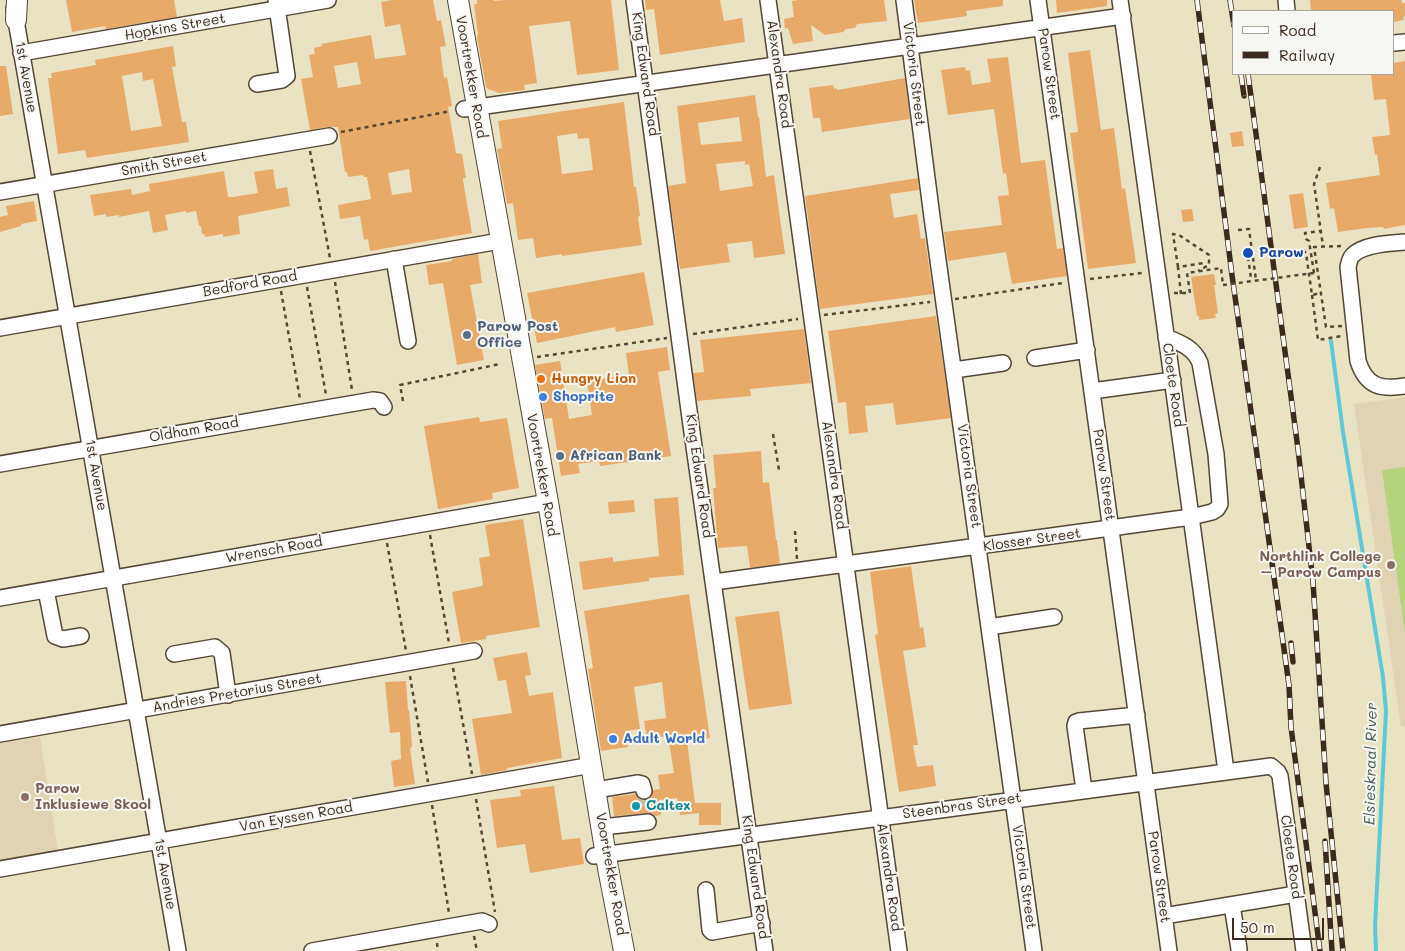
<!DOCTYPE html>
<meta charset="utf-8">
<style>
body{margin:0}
#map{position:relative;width:1405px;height:951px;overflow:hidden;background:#eae3c3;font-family:Mali,sans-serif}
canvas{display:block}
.legend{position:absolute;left:1232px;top:10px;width:162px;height:65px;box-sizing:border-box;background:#f6f6f2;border:1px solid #aba49d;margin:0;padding:6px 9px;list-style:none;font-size:15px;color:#3b2a1e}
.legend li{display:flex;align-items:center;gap:10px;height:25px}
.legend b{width:25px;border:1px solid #aba49d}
.scale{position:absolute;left:1232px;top:918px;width:92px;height:22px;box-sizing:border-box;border:2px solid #3b2a1e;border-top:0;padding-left:6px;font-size:15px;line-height:18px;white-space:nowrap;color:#3b2a1e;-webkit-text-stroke:4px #f6f6f2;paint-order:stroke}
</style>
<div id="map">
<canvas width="1405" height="951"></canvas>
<ul class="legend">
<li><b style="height:6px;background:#fff"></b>Road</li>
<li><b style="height:6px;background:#3b2a1e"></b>Railway</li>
</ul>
<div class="scale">50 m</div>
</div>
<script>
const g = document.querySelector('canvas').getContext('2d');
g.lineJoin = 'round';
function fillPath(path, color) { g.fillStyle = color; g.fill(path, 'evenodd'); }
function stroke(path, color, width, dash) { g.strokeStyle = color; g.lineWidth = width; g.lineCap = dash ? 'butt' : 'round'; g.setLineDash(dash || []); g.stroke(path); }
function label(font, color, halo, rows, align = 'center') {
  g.font = font + ' Mali,sans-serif'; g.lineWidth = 4; g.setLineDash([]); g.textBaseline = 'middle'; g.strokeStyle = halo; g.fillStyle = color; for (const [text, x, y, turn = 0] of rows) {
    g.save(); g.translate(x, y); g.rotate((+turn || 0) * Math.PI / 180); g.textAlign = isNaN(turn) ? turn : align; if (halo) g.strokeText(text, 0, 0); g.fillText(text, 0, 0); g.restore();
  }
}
fillPath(new Path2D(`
 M1405,397V726L1401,727L1354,404Z
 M40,737L58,851L0,861V743Z`), '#dfd3b4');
fillPath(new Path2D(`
 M1405,467V633L1382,470Z`), '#b5d37a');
stroke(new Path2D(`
 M1331,341L1343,432L1383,677L1386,711L1375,926L1376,951`), '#5dc9d6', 4);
fillPath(new Path2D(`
 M66,0H174L177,17L106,29L105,26L72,32Z
 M392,0H433L437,21L441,20L446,46L440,47L444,78L447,77L452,106L448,107L456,153L462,154L466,178H463V180L472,233L370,251L368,239L364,240L360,216L340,219L338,205L371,199L367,177H364L363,175L348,177L347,172H345L338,127H327L310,130L301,79L313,77L309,55L315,54L314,48L322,46L321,44L371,35L375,59L406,55L400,24L385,27L381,2ZM357,62L361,84L338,88L334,66ZM409,169L412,192L392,195L388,173Z
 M477,0H493L494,1L505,0H611L619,70L577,75L570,21L529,26L537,83L524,85L525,90L499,93L488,89L486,87L477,37L478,36L474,4H477Z
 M645,0H720L724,21L742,18L745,42L660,55L654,9L646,10Z
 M798,0H884L887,21L857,24L855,28L846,29L843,32L825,35L811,25L813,41L793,44L788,28L785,29L784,19L794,17L792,1Z
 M914,0H1003V6L966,11L967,16L918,23Z
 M1056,0H1107V6L1057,13Z
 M1310,0H1401L1402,3H1405V16L1403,17L1404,20L1394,22V11H1311Z
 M173,46L176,66L172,67L182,122H186L189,142L87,158L85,150L58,154L48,78H52L51,73L96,65L95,60ZM142,72L143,81L153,79L162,126L131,131L122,76Z
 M1090,50L1101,130L1114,128L1122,189L1125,188L1136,263L1088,269L1070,133L1078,132L1068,53Z
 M1008,57L1021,163L1045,160L1057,249L1063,248L1067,276L1012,284L1006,252L948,261L944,232L1002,225L998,196L1009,195L1006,173L1003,174L994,109L948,115L941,70L965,67L966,71L970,70L972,85L991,82L987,59Z
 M1405,61V225L1384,229L1383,227L1367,228L1338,232L1334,208L1330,209L1326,183L1380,175L1377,154L1375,155L1372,137L1390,135L1386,99L1374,100L1371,74H1394V63Z
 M0,66H6L13,114L0,116Z
 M905,78L910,119L822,132L820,118H813L809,88L833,85L834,89L836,88L837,90Z
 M755,95L758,117H759L766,177L774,175L785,254L754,258L752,241L727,244L730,262L680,269L668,186L686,183L677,106ZM739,117L742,141L701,145L698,123ZM745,161V165L749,164L753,186L720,191L716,164Z
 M624,102L634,187H636L640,216L638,217L642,245L562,256V254L536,258L533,238L518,240L513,203L507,204L497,149L502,148L498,121ZM577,133L578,139L589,138L593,170L562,174L557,136Z
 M1242,131L1244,146L1232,147L1230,133Z
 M273,169L276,189L287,187L290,206L238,216L240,234L223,237V234L205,237L204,234H202L201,226H199L196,211L186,213V211L165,215L168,230L153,233L149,211L119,217V215L106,217V214L94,216L90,195L131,189L132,195L150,191L149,184L224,171L228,197H233L258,193L254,172Z
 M918,178L919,190L890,194L894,218L917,214L921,239L925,238L933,294L820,309L805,196Z
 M1303,193L1308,227L1294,229L1289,195Z
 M34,201L37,221L21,224V226L0,232V217L8,215L6,206Z
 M1192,209L1194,221L1183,222L1181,210Z
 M478,254L482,283L470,285L484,360L457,365L443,283L429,285L426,265L452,261V259Z
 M644,272L654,325L616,332L615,327L537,343L527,293Z
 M1214,274L1216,285H1214L1218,313L1215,314L1216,318L1199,320V316H1197L1191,277Z
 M936,316L951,418L896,425L893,403L865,406L868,432L849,434L846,402L838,403L828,331Z
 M804,329L811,383L750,389L751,396L697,401L693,373L704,372L700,340Z
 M667,347L670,370L658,372L671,456L600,466L599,461L578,464L580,473L561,476L552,418L545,419L535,365L560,361L569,419L592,415L587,381L629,375L626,353Z
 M479,417L480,422L507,418L519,488L492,493L493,499L438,509L424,426Z
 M761,451L763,483L769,482L776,540H777L780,564L750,568L747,546L718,548L713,488H716L713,455Z
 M678,497L684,575L649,578V581L583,590L579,562L613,557V562L659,556L654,499Z
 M634,500L635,512L609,514L608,502Z
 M523,519L540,627L486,636V639L461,643L452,592L482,586L483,585L479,558L490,556L485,525Z
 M911,566L920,628L923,627L926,647L903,651L918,745H913L917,767L933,765L936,786L899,792L875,635L878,634L870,572Z
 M689,594L710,738L687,741L695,803H721V825H699V813L680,815L677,798L659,800L661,815L655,816L647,813L614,816L612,797L635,794L641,800H647L651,797L653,790L660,789L658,775L674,773L668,736L647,739L644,721L666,718L662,682L634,687L640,729L625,731L628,747L601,751L588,669L593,668L584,611Z
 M779,611L792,704L749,710L735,617Z
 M527,652L531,675L525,676L529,696L553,692L562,758L507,768V770L481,775L472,719L512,713L506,680L498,681L493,658Z
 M406,681L408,710H409L411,731L412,747L410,748L415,784L394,787L391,761L401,759L400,732L390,733L385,682Z
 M554,786L562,840L580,838L584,864L530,873L525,844L497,848L490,800L521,796L520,790Z`), '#e8aa69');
stroke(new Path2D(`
 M644,791L647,817`), '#c7bea2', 15, [15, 8]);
const minor = new Path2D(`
 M634,0L690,418L765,951
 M768,0L899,951
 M904,0L932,217L1034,951
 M1038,0L1169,951
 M1120,0L1226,771
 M1286,0L1287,11
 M14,9L178,951
 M1394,43L1405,42
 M21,53L328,0
 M257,84L282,80L287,76L276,0
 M464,109L1123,16
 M0,192L329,136
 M1405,242C1391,243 1362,244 1352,256C1350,258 1349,263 1348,267L1358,361C1366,386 1380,390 1405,386
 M394,259L408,341
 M0,328L500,241
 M1035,358L1087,350
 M954,370L1003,363
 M1092,391L1173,380
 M0,464L373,400L380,401L384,407
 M714,582L1191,517L1212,512L1217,509L1220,504L1216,454L1200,363C1194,348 1181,343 1166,337
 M46,590L55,636L63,639L81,636
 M0,598L548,502
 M989,627L1054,617
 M174,654L215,647L222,653L228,695
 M0,734L474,651
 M596,790L638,783L642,784L644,791
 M1084,790L1075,726L1076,722L1079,721L1137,715
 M602,827L648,822
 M594,856L1271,766L1278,772L1280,776L1304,951
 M0,869L592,765
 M706,890L710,930L712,932L762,923
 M1232,905L1239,949
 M1164,916L1296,894
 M312,951L482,921L489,924`);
const major = new Path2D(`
 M458,0L548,502L608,868L624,951
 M16,20L17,0`);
stroke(minor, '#554637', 18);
stroke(major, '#554637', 22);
stroke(new Path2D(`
 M341,132L451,111
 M310,151L330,258
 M1320,167L1314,184L1323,246
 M1238,230L1249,229L1256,280
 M1341,246L1314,247L1326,327L1342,326
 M1303,250L1306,253L1312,295L1321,293
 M1248,257L1251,278
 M1178,267L1173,234L1179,235L1209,255V265L1198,271
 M1314,273L1309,241L1306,239L1305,233L1321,231
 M1090,279L1142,273
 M335,282L352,390
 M307,287L326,395
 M281,291L300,399
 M1174,293H1190L1187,273L1221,268L1223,285
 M1181,294L1178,267L1204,263
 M1312,295L1318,340L1342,336
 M955,299L1063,283
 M824,315L930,302
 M693,334L798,319
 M537,357L667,338
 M403,401L400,385L500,364
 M773,434L779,470
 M795,531L797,559
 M430,535L449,643
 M387,543L406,651
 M453,668L472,774
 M410,676L428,782
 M476,799L495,912
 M432,805L449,913
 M474,936L477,951
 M437,943L438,951`), '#554637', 2.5, [4, 4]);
stroke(minor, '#fff', 15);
stroke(major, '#fff', 20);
const rail = new Path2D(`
 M1197,0L1232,275L1289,685L1291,727L1320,951
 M1230,0L1234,26
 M1241,74L1244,96
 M1248,74L1298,449L1313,582L1326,783L1343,951
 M1291,643L1293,662
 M1325,841L1332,951`);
stroke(rail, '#3b2a1e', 5.5);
stroke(rail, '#f6f6f2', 4, [11]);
stroke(new Path2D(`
 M1223,285L1314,273`), '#554637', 2.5, [4, 4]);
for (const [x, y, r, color] of [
 [1248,253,6,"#1a4fb4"],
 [467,335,5,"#5c6f8a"],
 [541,379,5,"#e8710a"],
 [543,397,5,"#3f7fe0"],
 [560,456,5,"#5c6f8a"],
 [1391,565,5,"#8d6e63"],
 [613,739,5,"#3f7fe0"],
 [25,797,5,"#8d6e63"],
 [636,806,5,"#0f9aa8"]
]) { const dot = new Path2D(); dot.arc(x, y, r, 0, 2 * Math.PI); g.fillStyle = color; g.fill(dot); stroke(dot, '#f6f6f2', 2); }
label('14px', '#3b2a1e', '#f6f6f2', [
 ["Hopkins Street",175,27,-10],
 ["King Edward Road",645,74,82],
 ["Alexandra Road",779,74,82],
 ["Victoria Street",914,74,83],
 ["Parow Street",1049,74,82],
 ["1st Avenue",26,77,80],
 ["Voortrekker Road",471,77,80],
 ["Smith Street",164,164,-10],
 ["Bedford Road",250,284,-10],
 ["Cloete Road",1173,385,82],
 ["Oldham Road",194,430,-10],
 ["1st Avenue",96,475,80],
 ["Voortrekker Road",542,475,80],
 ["Alexandra Road",834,475,82],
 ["Parow Street",1104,475,82],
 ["King Edward Road",699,476,82],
 ["Victoria Street",969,476,82],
 ["Klosser Street",1032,540,-8],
 ["Wrensch Road",274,550,-10],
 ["Andries Pretorius Street",237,693,-10],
 ["Steenbras Street",962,806,-8],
 ["Van Eyssen Road",296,817,-10],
 ["Cloete Road",1291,857,82],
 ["1st Avenue",165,874,80],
 ["Voortrekker Road",611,874,80],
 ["King Edward Road",755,877,82],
 ["Alexandra Road",889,877,82],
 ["Victoria Street",1024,877,82],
 ["Parow Street",1159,877,82]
]);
label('bold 14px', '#164399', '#f6f6f2', [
 ["Parow",1259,253]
], 'left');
label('bold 14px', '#4e5e75', '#f6f6f2', [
 ["Parow Post",477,327],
 ["Office",477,343],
 ["African Bank",570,456]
], 'left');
label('bold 14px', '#c56008', '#f6f6f2', [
 ["Hungry Lion",551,379]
], 'left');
label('bold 14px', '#366cbe', '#f6f6f2', [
 ["Shoprite",553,397],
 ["Adult World",623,739]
], 'left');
label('bold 14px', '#785e54', '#f6f6f2', [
 ["Northlink College",1381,557],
 ["– Parow Campus",1381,573],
 ["Parow",35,789,"left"],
 ["Inklusiewe Skool",35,805,"left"]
], 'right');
label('bold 14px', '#0d838f', '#f6f6f2', [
 ["Caltex",646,806]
], 'left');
label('italic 15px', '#455a55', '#f6f6f2', [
 ["Elsieskraal River",1371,764,-89]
]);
</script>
